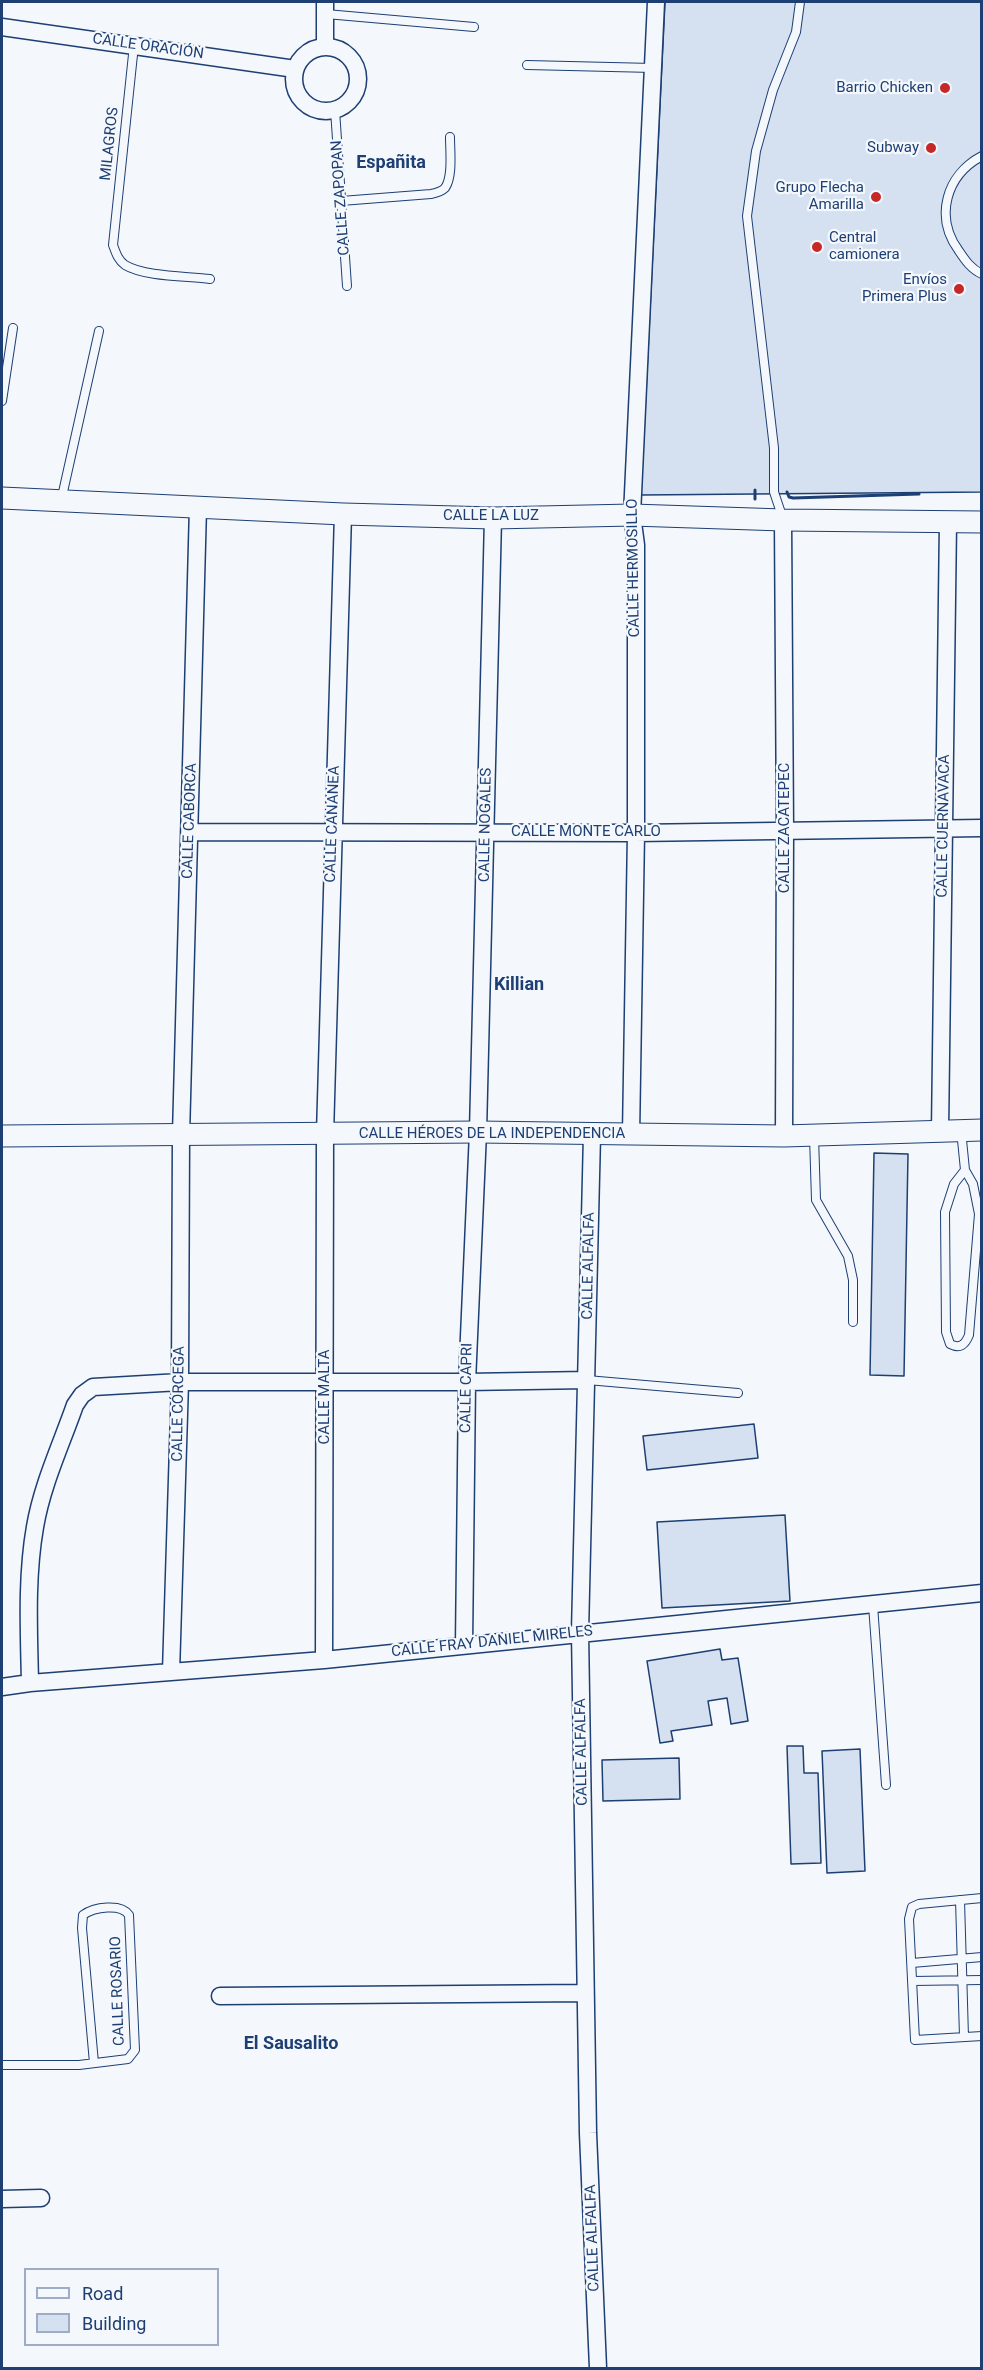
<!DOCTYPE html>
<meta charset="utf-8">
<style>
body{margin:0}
#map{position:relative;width:983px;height:2370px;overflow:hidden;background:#f4f7fb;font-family:Roboto,sans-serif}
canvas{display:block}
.frame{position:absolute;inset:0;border:3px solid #1d3f73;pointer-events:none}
.legend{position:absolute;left:24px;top:2268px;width:195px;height:78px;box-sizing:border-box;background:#f4f7fb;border:2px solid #9eadc5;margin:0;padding:8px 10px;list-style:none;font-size:18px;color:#1d3f73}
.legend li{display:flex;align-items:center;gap:12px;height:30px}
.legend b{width:30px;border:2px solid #9eadc5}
</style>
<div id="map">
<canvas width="983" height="2370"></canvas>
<div class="frame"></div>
<ul class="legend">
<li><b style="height:8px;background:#f4f7fb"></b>Road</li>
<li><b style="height:16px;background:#d5e0f0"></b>Building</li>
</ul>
</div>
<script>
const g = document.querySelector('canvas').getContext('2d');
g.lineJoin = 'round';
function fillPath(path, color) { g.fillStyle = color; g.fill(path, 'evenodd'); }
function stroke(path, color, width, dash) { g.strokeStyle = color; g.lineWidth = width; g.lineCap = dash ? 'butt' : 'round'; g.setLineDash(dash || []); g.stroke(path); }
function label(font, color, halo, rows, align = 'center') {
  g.font = font + ' Roboto,sans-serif'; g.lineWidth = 4.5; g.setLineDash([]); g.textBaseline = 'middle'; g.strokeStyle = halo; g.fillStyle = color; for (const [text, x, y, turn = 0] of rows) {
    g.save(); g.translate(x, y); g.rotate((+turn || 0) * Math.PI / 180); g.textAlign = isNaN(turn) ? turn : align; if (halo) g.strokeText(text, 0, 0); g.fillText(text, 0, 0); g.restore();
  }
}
const building = new Path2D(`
 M665,2H982V492L641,495Z
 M874,1153L908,1154L904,1376L870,1375Z
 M754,1424L758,1458L647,1470L643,1436Z
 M785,1515L790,1601L662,1608L657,1522Z
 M720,1649L722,1660L738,1658L748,1721L731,1724L727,1698L708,1701L712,1725L671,1731L673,1741L660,1743L647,1661Z
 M787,1746H803L804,1773H818L821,1863L791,1864Z
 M860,1749L865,1871L827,1873L822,1751Z
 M679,1758L680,1799L603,1801L602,1760Z`);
fillPath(building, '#d5e0f0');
stroke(building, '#1d3f73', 1.5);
const service = new Path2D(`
 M326,14L474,27
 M134,45L113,245C116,253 118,260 125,265C145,277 187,276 210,279
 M527,65L653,68
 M335,110L347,286
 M982,156C946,175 934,217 959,251C965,260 971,269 982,274
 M341,201L431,194C436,193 441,192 445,188C453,177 450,151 450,137
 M2,401L13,328
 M61,501L99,331
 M783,519L774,492V448L747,216L756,151L773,90L796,32L800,2
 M961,1130L965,1170L973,1184L979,1214L969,1335C965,1345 960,1349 950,1344L946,1332L945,1212L954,1184L965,1170
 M814,1136L816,1200L848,1256L853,1280V1322
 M587,1380L738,1393
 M873,1605L886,1785
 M982,1898L919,1904L912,1907L909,1919L915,2040L982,2036
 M960,1900L964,2037
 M912,1963L982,1957
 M913,1981L982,1980
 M2,2065H79L128,2059L135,2050L129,1915C121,1903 94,1907 83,1915L82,1928L94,2063`);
const minor = new Path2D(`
 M2,27L295,69
 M325,46V2
 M294 79a32 32 0 1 1 64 0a32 32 0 1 1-64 0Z
 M783,520L785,831L784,1136
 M190,832L636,833L982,828
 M940,1131L948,522
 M592,1135L580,1632L588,2133L598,2368
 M631,1135L636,833V545L632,515L656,2
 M464,1645L467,1382L478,1132L493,518
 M324,1660L325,1134L343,514
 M171,1672L180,1382L181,1135L198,507
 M30,1683C29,1632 26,1578 35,1527C42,1485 61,1445 75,1405L82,1395L93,1387L180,1382H467L587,1380
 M2,1687L30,1683L324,1660L982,1593
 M220,1996L585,1993
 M2,2199L41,2198`);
const tertiary = new Path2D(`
 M2,498L343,514L493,518L632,515L783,520L982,522
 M2,1136L478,1132L784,1136L982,1130`);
stroke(service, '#1d3f73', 10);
stroke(minor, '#1d3f73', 19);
stroke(tertiary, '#1d3f73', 23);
stroke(service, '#f4f7fb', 8);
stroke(minor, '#f4f7fb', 16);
stroke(tertiary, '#f4f7fb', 21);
stroke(new Path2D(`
 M787,492L789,497L793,498L919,494
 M755,499V490`), '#1d3f73', 3);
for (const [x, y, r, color] of [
 [945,88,6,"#c62828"],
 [931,148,6,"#c62828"],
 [876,197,6,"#c62828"],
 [817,247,6,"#c62828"],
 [959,289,6,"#c62828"]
]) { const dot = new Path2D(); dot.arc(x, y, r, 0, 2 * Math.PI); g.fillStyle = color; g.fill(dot); stroke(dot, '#f4f7fb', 2); }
label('15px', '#1d3f73', '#f4f7fb', [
 ["CALLE ORACIÓN",148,47,8],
 ["MILAGROS",110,144,-84],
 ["CALLE ZAPOPAN",341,198,-94],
 ["CALLE LA LUZ",491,516],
 ["CALLE HERMOSILLO",634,568,-91],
 ["CALLE CABORCA",190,821,-88],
 ["CALLE CANANEA",333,824,-88],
 ["CALLE NOGALES",486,825,-89],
 ["CALLE CUERNAVACA",944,826,-89],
 ["CALLE ZACATEPEC",785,828,-90],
 ["CALLE MONTE CARLO",586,832],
 ["CALLE HÉROES DE LA INDEPENDENCIA",492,1134],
 ["CALLE ALFALFA",589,1266,-89],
 ["CALLE CAPRI",467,1388,-89],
 ["CALLE MALTA",325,1397,-90],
 ["CALLE CÓRCEGA",179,1404,-89],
 ["CALLE FRAY DANIEL MIRELES",492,1642,-6],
 ["CALLE ALFALFA",582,1752,-91],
 ["CALLE ROSARIO",118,1991,-92],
 ["CALLE ALFALFA",593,2238,-92]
]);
label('15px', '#1d3f73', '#f4f7fb', [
 ["Barrio Chicken",933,88],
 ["Subway",919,148],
 ["Grupo Flecha",864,188],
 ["Amarilla",864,205],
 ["Central",829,238,"left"],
 ["camionera",829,255,"left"],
 ["Envíos",947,280],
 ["Primera Plus",947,297]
], 'right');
label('bold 18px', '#1d3f73', '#f4f7fb', [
 ["Españita",391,163],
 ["Killian",519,985],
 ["El Sausalito",291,2044]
]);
</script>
